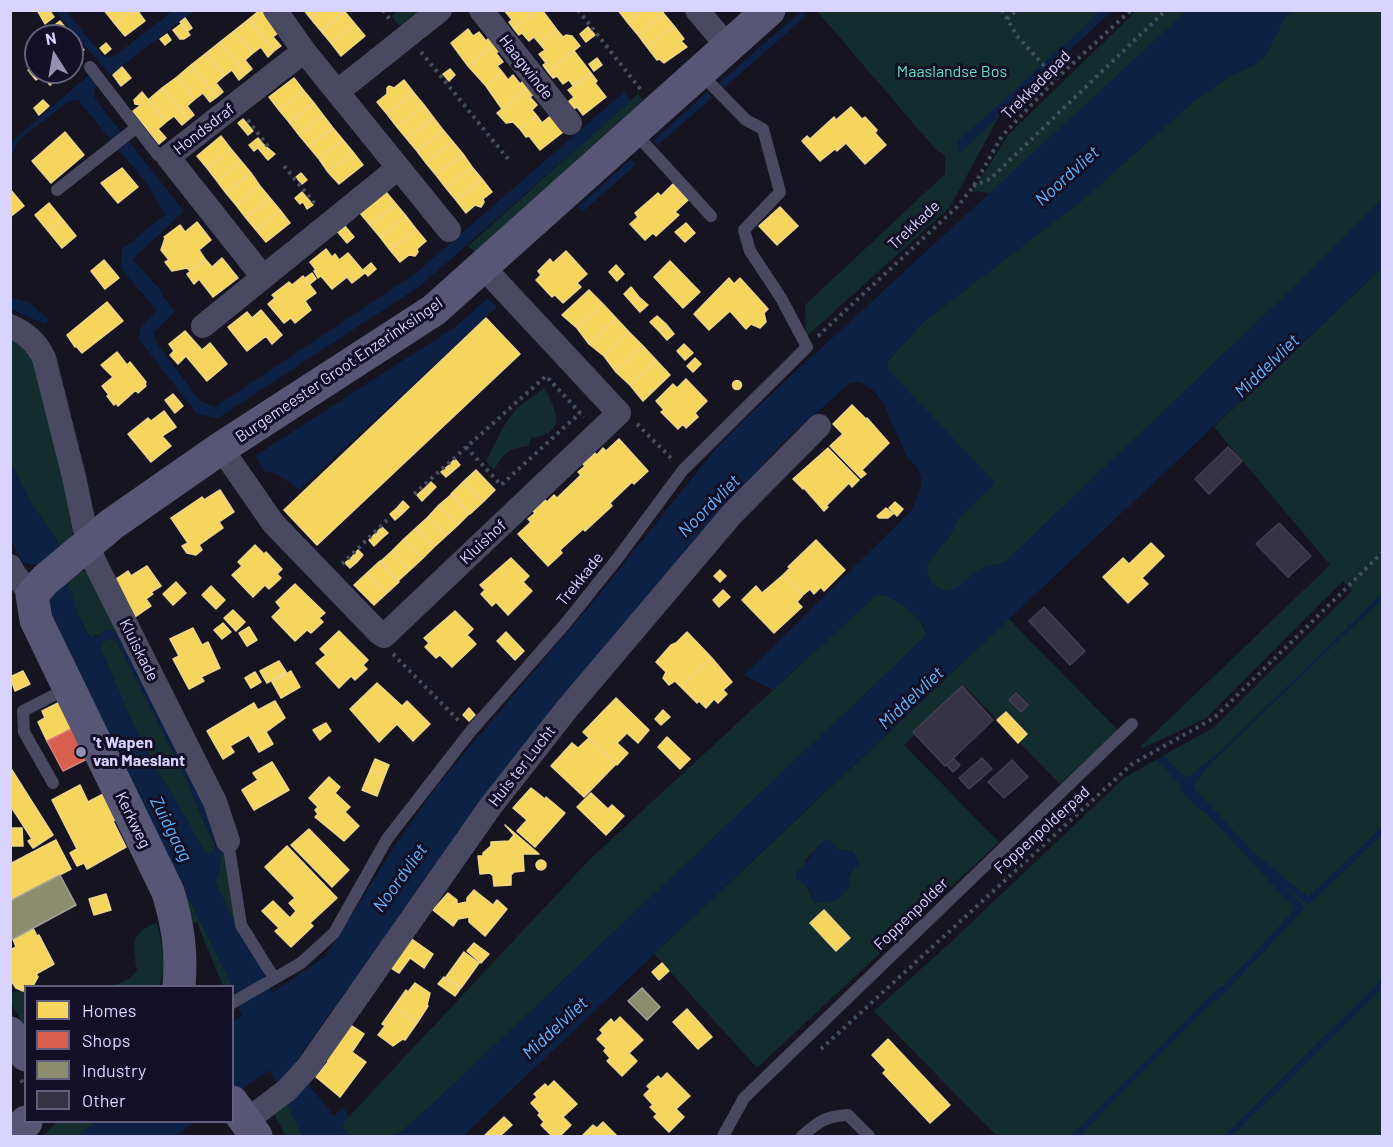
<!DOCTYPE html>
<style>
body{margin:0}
#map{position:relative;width:1393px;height:1147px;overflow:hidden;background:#161421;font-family:Barlow,sans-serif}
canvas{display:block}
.frame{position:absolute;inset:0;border:12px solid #d9d4ff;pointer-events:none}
.legend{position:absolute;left:24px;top:985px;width:210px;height:138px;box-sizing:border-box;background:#130f26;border:2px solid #625e7d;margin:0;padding:8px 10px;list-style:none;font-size:18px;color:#d9d4ff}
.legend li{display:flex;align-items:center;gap:12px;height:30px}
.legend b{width:30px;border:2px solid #625e7d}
.north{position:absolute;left:24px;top:24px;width:60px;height:60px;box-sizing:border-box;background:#130f26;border:2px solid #625e7d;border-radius:50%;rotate:349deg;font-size:16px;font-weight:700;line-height:24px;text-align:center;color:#d9d4ff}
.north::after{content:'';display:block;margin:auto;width:21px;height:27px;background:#9591b1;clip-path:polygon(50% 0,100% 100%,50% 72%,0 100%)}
</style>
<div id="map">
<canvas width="1393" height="1147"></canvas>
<div class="frame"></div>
<ul class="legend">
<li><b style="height:16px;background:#f6d55c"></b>Homes</li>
<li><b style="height:16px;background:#d6604d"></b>Shops</li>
<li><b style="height:16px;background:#8c8c6e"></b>Industry</li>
<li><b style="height:16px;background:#343243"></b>Other</li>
</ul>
<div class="north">N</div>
</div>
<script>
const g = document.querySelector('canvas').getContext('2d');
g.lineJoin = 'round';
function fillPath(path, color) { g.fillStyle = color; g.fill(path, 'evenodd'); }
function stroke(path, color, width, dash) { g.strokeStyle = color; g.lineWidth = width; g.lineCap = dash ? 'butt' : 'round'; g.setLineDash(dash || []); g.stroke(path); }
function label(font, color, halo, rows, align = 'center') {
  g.font = font + ' Barlow,sans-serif'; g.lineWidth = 6; g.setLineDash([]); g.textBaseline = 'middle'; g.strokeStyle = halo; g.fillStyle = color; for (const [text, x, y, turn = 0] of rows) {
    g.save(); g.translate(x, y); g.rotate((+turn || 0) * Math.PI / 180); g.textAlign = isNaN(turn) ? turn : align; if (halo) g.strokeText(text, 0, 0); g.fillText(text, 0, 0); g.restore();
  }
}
fillPath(new Path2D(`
 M398,11H423L401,28L392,16Z
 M817,11H1106L1004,107L950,207L806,337L805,305L945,174V156L941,152H938Z
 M1136,11H1187L990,193L973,191L1008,135Z
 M1292,11H1382V199L1290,291L1004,563C996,565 987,566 980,570C967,578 951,601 935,586C928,580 926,573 927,564L951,534L957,519L992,486L888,370V361L922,323L1081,201L1194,101L1230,76L1254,65L1286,16Z
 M638,94L643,100L475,252L468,246Z
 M1382,268V1136H997L874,1011L951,942L1124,778L1214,727L1352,591L1343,581L1205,719L1143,748L1141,746L1330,565L1214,427Z
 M11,330L32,346L76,517L72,537L60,547L54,536L32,505L11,464Z
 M544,388C558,411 567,434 531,438L529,446C509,448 504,453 494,470L486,461L502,429L516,409Z
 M78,572H95L99,579C125,629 150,679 174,730C190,762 207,795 220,829C234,866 225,901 244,936L242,939L215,882C225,855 223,845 213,818L124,635C107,623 106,636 90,637L78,615L66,580Z
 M885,595C902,604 923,615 926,636L437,1100L401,1132L389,1136H349L342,1128L343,1123L589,860L875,596Z
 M1009,619L1118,730L1060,784L964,686L904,745L999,842L757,1068L654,954ZM831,841L838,850L852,851V871L849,876L815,903L806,885L805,860L821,844Z
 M55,631L235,991L233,992L232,986H223L197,923L188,922Z
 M112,638L117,642L185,776L203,820L215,844L214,851L209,854L204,852C186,815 162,782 144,746C128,716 116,683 102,652V642Z
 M157,922C161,942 168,967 159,986H115L131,977L137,970C132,943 130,934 157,922Z
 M25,990V1026L11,1004V993Z
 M286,1102L303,1136H286L274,1115Z
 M57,1122H97L77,1136H43Z`), '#132c2d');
fillPath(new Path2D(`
 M55,11H66L103,56L113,57L173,11H194L110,75Z
 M801,11L806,16L723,89L719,83Z
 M1101,11H1112L960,153L957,142Z
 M1187,11H1292L1286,16L1265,58L1254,65L1230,76L1194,101L1081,201L922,323L888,361V370L994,481L992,486L957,519L951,534L927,564C926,571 927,577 932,583C948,603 964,579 980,570C987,566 996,565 1004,563L1290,291L1382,199V268L775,839L463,1136H389L401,1132L437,1100L926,636L923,623L903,605L885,595L875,596L773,690L744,675L911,511C921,492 929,474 908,459L883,403L874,391L860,382L850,383L783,442L718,515L410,905L327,1017L296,1062L298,1072L334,1116L343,1107L349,1116L343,1123L342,1128L349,1136H303L270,1070L233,1095V1022L242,1015L238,1008L246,1001L237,994L235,991L48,615L52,590L39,565L23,563L11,539V464L32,505L54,536L59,547L53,552L70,588L78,615L89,637H98L106,630L117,631L213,818C222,849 226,851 215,882L242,939L267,974L263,977L272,993L326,956L394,847L439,783L598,596L716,448L753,411ZM112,638L117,642L185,776L203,820L215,844L214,851L209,854L204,851C186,815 162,782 144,746C128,716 116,683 102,652V642Z
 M89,75L96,84L94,91L95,99L184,211L133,259L161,291L162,295L175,311L154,332L156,342L200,401L215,407L416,273L624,92L631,101L420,286L218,418L197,414L139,339L141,327L157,310L121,269L122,249L165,215L148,185L78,100L69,101L20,139L11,156V142Z
 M707,92L712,98L658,145L654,140Z
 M631,159L636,165L582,212L578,207Z
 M11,298L28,302L50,320L44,324L11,309Z
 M488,298L497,307L299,490L276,473L265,472L255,456L455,327Z
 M1382,593V599L1212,762L1193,787L1305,908L1215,1003L1217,993L1295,909L1157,760L1163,756L1187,778L1221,751Z
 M825,840L831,841L838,850L853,851L859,864C856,868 851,870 849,875C849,879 850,882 849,885C845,899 827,905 815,902L809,888L796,879V873Z
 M97,1122H195L175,1136H77Z`), '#0d2144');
const homes = new Path2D(`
 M37,10H49L54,17L45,24Z
 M104,10H131L115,24Z
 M131,10H137L145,21L125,36L115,24Z
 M260,10H266L282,30L273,37L281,46L274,51L249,19Z
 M304,10H321L311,19Z
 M321,10H344L345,12L321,31L311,19Z
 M537,10H542L557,30L540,44L534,37L529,41L522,33L519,35L514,29Z
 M537,10L514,29L509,22L512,20L505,11Z
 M618,10H643L628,23Z
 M643,10H662L664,14L638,35L628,23Z
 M345,12L355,24L331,43L321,31Z
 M664,14L674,26L647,47L638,35Z
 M185,18L192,28L188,31L180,22Z
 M249,19L274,51L268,57L261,47L253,53L234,31Z
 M60,21L64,26L57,32L52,27Z
 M181,24L190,35L184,39H180L173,30Z
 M355,24L365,36L341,56L331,43Z
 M64,26L84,50L76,56L82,63L72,71V36H59L57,32Z
 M674,26L684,39L681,41L687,47L664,63L659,59L657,60L647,47Z
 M588,27L595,35L586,42L580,34Z
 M468,29L473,36L479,32L486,41L489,38L494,44L468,66L451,43Z
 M557,30L563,37L566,35L572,36L580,46L548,72L543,65L546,63L539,54L545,50L540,44Z
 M234,31L253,53L245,60L252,69L246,74L220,42Z
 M167,34L171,40L165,45L160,39Z
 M220,42L246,74L239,80L232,70L224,76L205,54Z
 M106,43L111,49L105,54L100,48Z
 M494,44L499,51L496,53L503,62L497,66L503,73L486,86L468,66Z
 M574,51L591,73L574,87L569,80L563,84L557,76L553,78L548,72Z
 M205,54L224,76L216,83L223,92L217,97L191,65Z
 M597,58L602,65L594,71L589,64Z
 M36,63V72H67L50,85L42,76L36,80L28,70Z
 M191,65L217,97L210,102L203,93L195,99L177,77Z
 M122,67L131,78L121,86L113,75Z
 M450,69L455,75L449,81L443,74Z
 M503,73L508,80L513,75L520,84L523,81L528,88L502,109L486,86Z
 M591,73L597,81L595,83L606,97L583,115L577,107L573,109L568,102L574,97L568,90Z
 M177,77L195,99L187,106L194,115L188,120L162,88Z
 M294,78L304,91L279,110L269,97Z
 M404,80L414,93L387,114L377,102L387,94V88L389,86L394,88Z
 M162,88L188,120L182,125L174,116L166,122L148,100Z
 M528,88L534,94L530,97L537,105L532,110L537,116L520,129L513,122L506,123L497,113Z
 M304,91L314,103L289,122L279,110Z
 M142,92L166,122L158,129L166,138L159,144L133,111L141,105L135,104L134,100Z
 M414,93L424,105L397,127L387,114Z
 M43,100L49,106L39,115L34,108Z
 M314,103L323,115L299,135L289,122Z
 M424,105L433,117L407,139L397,127Z
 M851,107L862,119L865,117L877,130L875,133L886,145L865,164L846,143L837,151L835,149L820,161L802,141L807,136L810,139L834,117L836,120Z
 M554,113L563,132L540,150L529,136L526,137L520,129L537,116L542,123Z
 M323,115L333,128L309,147L299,135Z
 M433,117L443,130L417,151L407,139Z
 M243,119L253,131L248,135L238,123Z
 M333,128L343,140L319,159L309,147Z
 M443,130L453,142L426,163L417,151Z
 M65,132L84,155L51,183L32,161Z
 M221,136L231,149L207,168L197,156Z
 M258,138L263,144L254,151L249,145Z
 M343,140L353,152L328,172L319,159Z
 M453,142L463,154L436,175L426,163Z
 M263,144L275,154L268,160L258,148Z
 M231,149L241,161L217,181L207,168Z
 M353,152L363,165L339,184L328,172Z
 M463,154L472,167L446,188L436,175Z
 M241,161L251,173L226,193L217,181Z
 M472,167L482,179L456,200L446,188Z
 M122,168L138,187L118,203L101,183Z
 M251,173L260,186L236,205L226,193Z
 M301,173L307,180L302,184L296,177Z
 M482,179L492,192L483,199L484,202L481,207L475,205L466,213L456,200Z
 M673,184L688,200L675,212L679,215L656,236L653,233L645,240L630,224L638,217L635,213L658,193L661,196Z
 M260,186L270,198L246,218L236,205Z
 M10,189L24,206L10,217Z
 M302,192L313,205L307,209L303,202L300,204L295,198Z
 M386,192L396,204L370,225L360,213Z
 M270,198L280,210L256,230L246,218Z
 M49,203L63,220L49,232L35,215Z
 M396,204L406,216L380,237L370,225Z
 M780,207L798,226L777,245L759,226Z
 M280,210L290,223L266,242L256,230Z
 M406,216L416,229L390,250L380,237Z
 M63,220L76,236L62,248L49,232Z
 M197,222L211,240L199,250L205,259L190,271L187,268L172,271L165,262L169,260L161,250L165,238L164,237L180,225L185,232Z
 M686,223L695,233L685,242L675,232Z
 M344,225L354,237L347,243L337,231Z
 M416,229L426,241L417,249L418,252L415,256L409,255L400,262L390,250Z
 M326,249L332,257L335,254L339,260L348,253L365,273L352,283L347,277L332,289L321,276L318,278L314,271L316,270L310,262Z
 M566,251L587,274L577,283L581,287L563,303L555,295L552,297L536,280L541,275L538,271L550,259L553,263Z
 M222,258L238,278L213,297L199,279L194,284L187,274L205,259L212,267Z
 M104,260L119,278L105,289L91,271Z
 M670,261L700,292L683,308L654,277Z
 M371,263L376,269L368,276L363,270Z
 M616,265L624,274L617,281L609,272Z
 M312,273L316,279L310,284L305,278Z
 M303,276L316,293L305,301L311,310L295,323L291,318L284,323L268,304L275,298L272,295L289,282L292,285Z
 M729,278L734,284L740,278L768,309L764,313L766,322L760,328L751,324L746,329L730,311L709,330L694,314Z
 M631,287L639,297L632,303L624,294Z
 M589,290L603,304L577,328L562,315Z
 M639,297L648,305L640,312L632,303Z
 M107,302L123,321L82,353L76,346L75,347L67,335Z
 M603,304L616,318L589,344L577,328Z
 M261,310L282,335L272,344L266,336L247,351L228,327L247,312L252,318Z
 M657,316L666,324L659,331L650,322Z
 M486,318L520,354L317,545L284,510Z
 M616,318L629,332L604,356L589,344Z
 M666,324L674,334L667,340L659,331Z
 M185,331L202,350L210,343L227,364L207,381L186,356L178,364L170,355L174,351L169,344Z
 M629,332L643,346L616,372L604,356Z
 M684,344L693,353L685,360L677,351Z
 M643,346L656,360L630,385L616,372Z
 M117,352L127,365L130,362L146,382L145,384L146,386L138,393L136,390L118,406L116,403L114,405L107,396L109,395L102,386L113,377L101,365Z
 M695,358L701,364L693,372L687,366Z
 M656,360L670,375L643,401L630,385Z
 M686,379L707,401L695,413L698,417L686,428L683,424L678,429L661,412L664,410L656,401L673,384L677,388Z
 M732.5 385a4.5 4.5 0 1 1 9 0a4.5 4.5 0 1 1-9 0Z
 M173,394L183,406L175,413L165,400Z
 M852,405L866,419L867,418L889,443L862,470L866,474L861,478L830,446L843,434L833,424Z
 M164,411L176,427L162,436L171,446L151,462L128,434L148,418L151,421Z
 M619,439L648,471L634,484L632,482L610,503L612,506L585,531L583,529L560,550L562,553L548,566L518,534L531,522L528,519L535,513L533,511L545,500L547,502L554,495L557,498L581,475L578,472L585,466L583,464L595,453L597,455L603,448L606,451Z
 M828,448L859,480L852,487L849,483L826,506L828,507L824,511L804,488L803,489L793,479Z
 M455,459L460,465L453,471L448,466Z
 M448,466L453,471L446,477L441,472Z
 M476,470L495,490L483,502L463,482Z
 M431,482L436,487L429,494L424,489Z
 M463,482L483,502L470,514L451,494Z
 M424,489L429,494L422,501L417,495Z
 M220,490L234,512L219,522L223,528L199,545L202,550L196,555L187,553L182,546L188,543L171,518L202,497L204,500Z
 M452,494L469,514L458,525L439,505Z
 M403,501L409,507L402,514L397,508Z
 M895,502L903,509L897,516L889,508Z
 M439,505L458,525L446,536L428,517Z
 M397,508L402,514L395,520L390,514Z
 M886,508L893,514L888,518H879L877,516Z
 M428,517L446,536L434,547L416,528Z
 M382,527L388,533L381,539L376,533Z
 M416,528L434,547L422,559L404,539Z
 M376,533L381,539L374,546L369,540Z
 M404,539L422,559L410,570L392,551Z
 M816,540L845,570L824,591L821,587L814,594L810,589L803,595L783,575L790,568L788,567Z
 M1151,543L1164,556L1142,578L1148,584L1128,603L1103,577L1123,558L1129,564Z
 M255,545L264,554L266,552L282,569L277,574L281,578L269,589L265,585L253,597L232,575L242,566L238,562Z
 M358,550L363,555L357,562L352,557Z
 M392,551L410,570L398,581L380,562Z
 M352,557L357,562L350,568L345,563Z
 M511,558L529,576L523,582L532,591L508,615L496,602L492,606L481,594L485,590L480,585Z
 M380,561L399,582L387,593L367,573Z
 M147,566L161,586L151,592L153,594L146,599L151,606L135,617L110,583L128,571L131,576Z
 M720,570L726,576L720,582L714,576Z
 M367,573L387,593L374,605L354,585Z
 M783,575L803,595L797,602L802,607L774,633L742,600L756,586L762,593Z
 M176,582L186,593L173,605L163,594Z
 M295,584L325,613L319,618L323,622L311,633L307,630L295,641L272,617L281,608L276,602Z
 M211,586L225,600L216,609L202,595Z
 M723,590L730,597L719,607L713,600Z
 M233,610L245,622L236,631L224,618Z
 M455,611L473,629L467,635L476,644L452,667L440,655L436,658L425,647L429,643L424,638Z
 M223,623L231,632L222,639L214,630Z
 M249,627L257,640L247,646L239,633Z
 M193,628L202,645L208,642L220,668L201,677L204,681L189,689L173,659L179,656L170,639Z
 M339,631L368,660L363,665L367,669L355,680L351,676L339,688L316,663L326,655L320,649Z
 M506,632L524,651L515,660L497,641Z
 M687,632L711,657L681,687L675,681L669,685L663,678L666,672L656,662L671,645L676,643Z
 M711,657L732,682L723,690L727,694L718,703L714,699L706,708L699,701L697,703L681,687Z
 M279,661L286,672L267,683L260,671Z
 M23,671L30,684L15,691L10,677Z
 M291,671L300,687L281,698L272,682Z
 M255,672L261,682L251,688L245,678Z
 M377,683L402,706L407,701L430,724L413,741L397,724L379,742L350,709Z
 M616,698L649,730L638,743L627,733L617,743L628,753L617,765L583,732Z
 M62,701L75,727L47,741L38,722L45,718L42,711Z
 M275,701L285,718L266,732L273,744L259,752L249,735L230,746L234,752L223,759L207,731L254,703L258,710Z
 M469,708L475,715L469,721L463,715Z
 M663,710L670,717L661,725L655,719Z
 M1006,712L1027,734L1018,743L997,720Z
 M326,723L331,731L320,740L313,730Z
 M667,737L690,759L680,769L658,747Z
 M589,738L616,764L584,797L551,766L572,743L578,748Z
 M375,759L389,765L385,775L370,771Z
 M272,762L289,790L254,810L242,790L258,780L253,773Z
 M10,767L53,835L33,848L28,841L32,839L10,805Z
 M370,771L385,775L377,796L362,790Z
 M329,777L340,787L335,793L350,807L345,812L359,826L344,841L315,817L318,814L315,810L318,807L309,798Z
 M80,785L88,802L107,792L120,817L113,821L126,847L87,869L84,863L77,866L70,853L77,849L52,800Z
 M531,788L545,799L546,797L565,813L535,847L517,831L527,820L513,808Z
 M591,793L608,809L612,805L624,816L606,835L577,807Z
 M505,825L539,854H523L524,871L514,872L511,875V885L494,886L493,876L490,873L480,874L478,856H483V853L491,846V842L509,841L514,835Z
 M10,828H22L23,846H10Z
 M309,829L349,870L332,887L291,845Z
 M56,840L71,869L10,901V864Z
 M287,846L337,898L310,923L313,926L291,947L275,931L279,928L262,911L273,901L290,918L296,911L289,903L295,898L265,867Z
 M536 865a5 5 0 1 1 10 0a5 5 0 1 1-10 0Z
 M474,890L493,905L497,900L507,909L485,936L469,922V917L458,919L453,926L433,910L448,893L457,900V904L467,902V898Z
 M106,894L111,910L94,915L89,899Z
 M824,910L850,938L836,951L810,923Z
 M33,928L37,936L39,935L54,964L36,974L38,977L33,986H26V990L23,991L16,988L10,979V950L16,947L13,939Z
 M406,935L433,954L424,968L410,958L399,973L385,964Z
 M474,943L489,954L481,963L467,951Z
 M464,952L479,963L461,988L446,977Z
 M662,963L669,971L659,980L652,972Z
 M444,977L460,989L455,996L438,984Z
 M415,983L430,993L427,1005L428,1006L417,1023L394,1007L406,990L408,992Z
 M394,1007L417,1023L405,1040L403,1039L393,1046L378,1035L385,1026L382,1024Z
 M687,1009L712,1037L698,1049L673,1022Z
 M620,1017L643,1040L629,1053L637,1061L622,1076L607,1061L610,1058L604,1051L606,1048L597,1039L603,1033L600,1030L611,1019L614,1023Z
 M347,1023L364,1034L352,1052L366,1062L340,1097L316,1077L328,1062L327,1060Z
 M888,1039L950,1105L930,1123L883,1073L886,1070L872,1055Z
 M667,1073L690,1096L676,1109L684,1117L669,1132L654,1117L657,1114L650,1107L653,1105L644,1095L650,1089L647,1086L658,1076L661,1079Z
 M554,1081L577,1104L563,1117L571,1125L560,1136H552L541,1125L544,1122L538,1115L540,1113L531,1103L537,1097L534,1094L545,1084L548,1087Z
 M504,1117L512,1125L500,1136H484Z
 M603,1122L617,1136L583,1135L593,1125L597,1128Z`);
fillPath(homes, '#f6d55c');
stroke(homes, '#edd58d', 1.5);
const shops = new Path2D(`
 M75,727L89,758L63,771L47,741Z`);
fillPath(shops, '#d6604d');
stroke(shops, '#d78382', 1.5);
const industry = new Path2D(`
 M60,875L76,905L11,940L10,901Z
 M642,988L660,1007L647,1020L628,1001Z`);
fillPath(industry, '#8c8c6e');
stroke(industry, '#a3a29a', 1.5);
stroke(new Path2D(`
 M1188,782L1182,788L1202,808
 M1261,862L1308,901L1382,831
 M1075,1136L1221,989
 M1228,1136L1382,984`), '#0d2144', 6);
const building = new Path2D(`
 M1228,447L1242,461L1209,494L1195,479Z
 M1279,523L1311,556L1288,577L1256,544Z
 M1044,607L1085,651L1070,665L1029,621Z
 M962,686L993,720L945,766L913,732Z
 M1016,693L1028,705L1021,712L1009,700Z
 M982,758L992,769L969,789L959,778Z
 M954,759L960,765L953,772L947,765Z
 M1012,760L1028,777L1004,798L988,782Z`);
fillPath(building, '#343243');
stroke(building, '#433f54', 1.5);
stroke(new Path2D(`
 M383,10L391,21
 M578,10L641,90
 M1002,10L1017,36L1056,79
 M1007,19L1017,10
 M421,52L508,159
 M248,120L269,148
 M284,166L317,206
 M973,186L990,179L1166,10
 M818,336L957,207L973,187L1002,136L1056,79L1131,10
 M637,424L672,459
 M466,447L501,485L580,413
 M414,494L546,376L584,417
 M342,564L388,519
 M393,654L459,721
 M821,1049L1132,764L1214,718L1382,553
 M21,1080L26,1087`), '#44505f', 4, [3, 4.5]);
stroke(new Path2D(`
 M90,67L158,155L168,157
 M635,133L711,216
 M57,190L137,127
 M53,783L24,732L23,711L68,688
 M228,841L241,925L274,978
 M232,1003L301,963L334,933L387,839L470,732L565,624L617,559L683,470L807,347L781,298L750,251L744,230L780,192L763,129L746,120L700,73
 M723,1136L744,1098L1132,724
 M802,1136C818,1122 826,1116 848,1115L869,1136`), '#4a4962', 12);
stroke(new Path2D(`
 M275,10L304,51L449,230
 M481,10L570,123
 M697,10L728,47
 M337,92L440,10
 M263,277L168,157L304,51
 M10,326C26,333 36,342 44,358L74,477L88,544L94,561L215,802L228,841
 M203,326L398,168
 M221,448L273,523L378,632L384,636L619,413L483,267
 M10,566L15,575L32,595
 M246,1121L287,1090L308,1067L490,807L566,710L732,514L819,426`), '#4a4962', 24);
stroke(new Path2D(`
 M179,986C182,951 178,926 168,892L36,620L32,595L45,580L112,524L221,448L434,310L769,10
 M10,1033L26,1055
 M232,1102L256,1136
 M11,1136L26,1122`), '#575674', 33);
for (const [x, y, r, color] of [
 [81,752,6,"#9591b1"]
]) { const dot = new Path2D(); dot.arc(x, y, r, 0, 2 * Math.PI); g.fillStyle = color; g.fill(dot); stroke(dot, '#130f26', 2); }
label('16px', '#d9d4ff', '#130f26', [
 ["Haagwinde",526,67,52],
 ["Trekkadepad",1036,85,-45],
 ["Hondsdraf",204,129,-38],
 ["Trekkade",914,225,-43],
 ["Burgemeester Groot Enzerinksingel",339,370,-34],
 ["Kluishof",483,542,-43],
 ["Trekkade",580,579,-51],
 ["Kluiskade",139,650,63],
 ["Huis ter Lucht",522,766,-52],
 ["Kerkweg",133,820,64],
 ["Foppenpolderpad",1042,830,-42],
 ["Foppenpolder",911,914,-44]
]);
label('16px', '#5fe0c0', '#130f26', [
 ["Maaslandse Bos",952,72]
]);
label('bold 16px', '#d9d4ff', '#130f26', [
 ["'t Wapen",93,743],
 ["van Maeslant",93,761]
], 'left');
label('italic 18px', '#62b6ff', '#130f26', [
 ["Noordvliet",1067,176,-42],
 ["Middelvliet",1267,366,-44],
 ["Noordvliet",709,506,-45],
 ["Middelvliet",911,698,-43],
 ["Zuidgaag",171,829,63],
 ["Noordvliet",400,878,-54],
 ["Middelvliet",555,1028,-43]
]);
</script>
